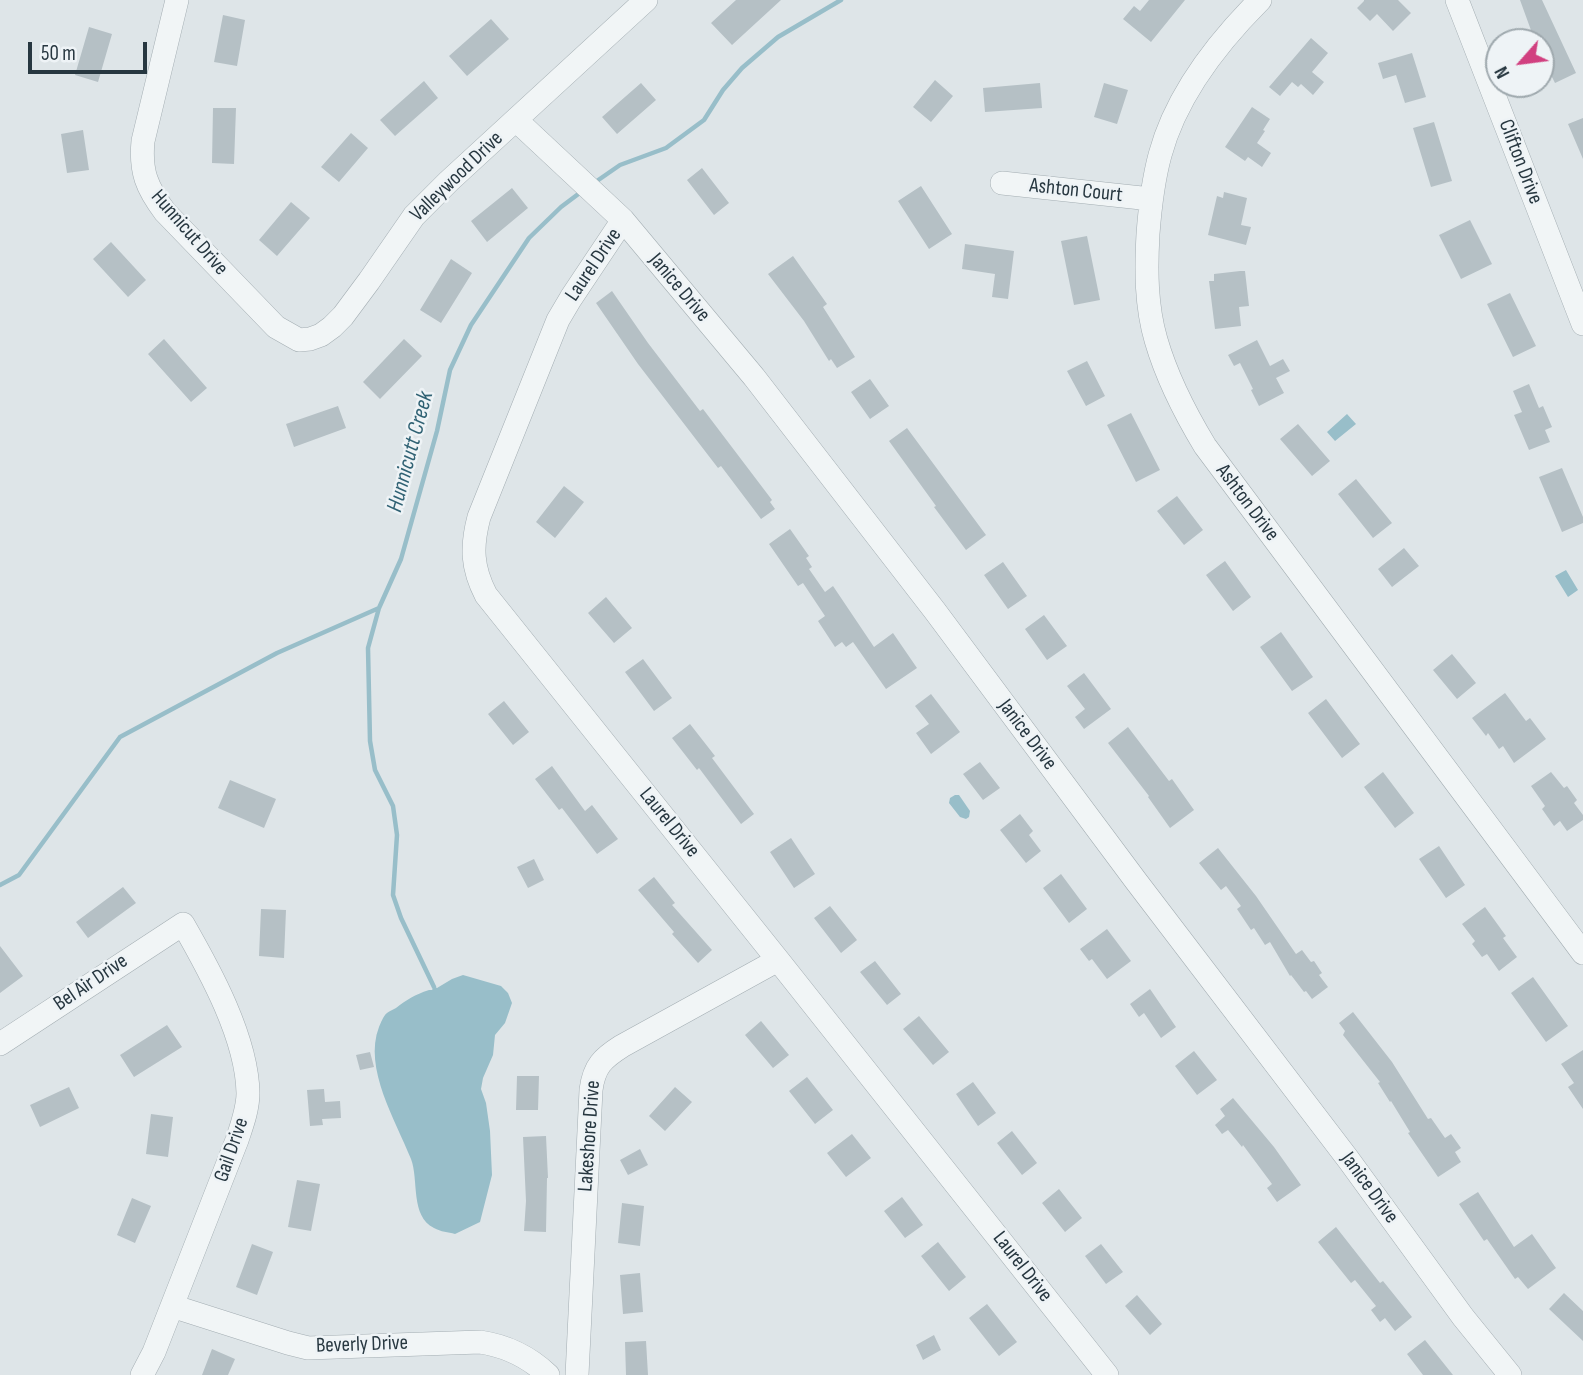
<!DOCTYPE html>
<style>
body{margin:0}
#map{position:relative;width:1583px;height:1375px;overflow:hidden;background:#dee5e8;font-family:"Sofia Sans Condensed",sans-serif}
canvas{display:block}
.north{position:absolute;left:1485px;top:28px;width:70px;height:70px;box-sizing:border-box;background:#eef3f6;border:2px solid #9ea8ad;border-radius:50%;rotate:242deg;font-size:19px;font-weight:700;line-height:28px;text-align:center;color:#273740}
.north::after{content:'';display:block;margin:auto;width:24px;height:32px;background:#d14080;clip-path:polygon(50% 0,100% 100%,50% 72%,0 100%)}
.scale{position:absolute;left:28px;top:42px;width:119px;height:32px;box-sizing:border-box;border:4px solid #273740;border-top:0;padding-left:9px;font-size:21px;line-height:24px;white-space:nowrap;color:#273740;-webkit-text-stroke:5px #eef3f6;paint-order:stroke}
</style>
<div id="map">
<canvas width="1583" height="1375"></canvas>
<div class="north">N</div>
<div class="scale">50 m</div>
</div>
<script>
const g = document.querySelector('canvas').getContext('2d');
g.lineJoin = 'round';
function fillPath(path, color) { g.fillStyle = color; g.fill(path, 'evenodd'); }
function stroke(path, color, width, dash) { g.strokeStyle = color; g.lineWidth = width; g.lineCap = dash ? 'butt' : 'round'; g.setLineDash(dash || []); g.stroke(path); }
function label(font, color, halo, rows, align = 'center') {
  g.font = font + ' "Sofia Sans Condensed",sans-serif'; g.lineWidth = 5; g.setLineDash([]); g.textBaseline = 'middle'; g.strokeStyle = halo; g.fillStyle = color; for (const [text, x, y, turn = 0] of rows) {
    g.save(); g.translate(x, y); g.rotate((+turn || 0) * Math.PI / 180); g.textAlign = isNaN(turn) ? turn : align; if (halo) g.strokeText(text, 0, 0); g.fillText(text, 0, 0); g.restore();
  }
}
fillPath(new Path2D(`
 M1347,414L1356,424L1335,441L1327,432Z
 M1566,570L1578,590L1568,597L1555,576Z
 M955,795H959L970,811L969,817L966,819L960,817L949,803L950,798Z
 M463,975L501,986L508,993L512,1003L505,1023L495,1035L493,1055L483,1078L481,1089L486,1103L490,1131L492,1175L480,1222L455,1234C448,1232 441,1232 434,1228C410,1216 419,1180 411,1159C396,1121 363,1068 379,1027C381,1023 383,1016 387,1013C389,1011 393,1010 396,1008C408,999 414,995 429,990H432L434,987L437,988L452,979Z`), '#98bec9');
stroke(new Path2D(`
 M594,183L620,165L666,148L704,120L723,90L742,68L778,37L841,0
 M0,885L19,875L120,737L277,653L379,608
 M434,987L401,918L393,895L397,835L393,806L375,770L370,741L368,648L379,608L401,559L437,431L450,370L471,325L529,238L561,207L581,192`), '#98bec9', 4.5);
fillPath(new Path2D(`
 M736,0H781L732,45L711,23Z
 M1149,0H1185L1151,42L1123,19L1134,6L1140,11Z
 M1364,0H1398L1411,13L1393,31L1377,14L1370,21L1357,8L1364,1Z
 M1520,0H1542L1576,73L1555,83L1541,55V42H1513L1532,33Z
 M223,15L245,20L237,66L214,62Z
 M491,19L509,39L467,76L449,56Z
 M89,27L112,34L98,82L75,75Z
 M1311,38L1328,53L1312,72L1324,82L1313,95L1301,84L1298,87L1292,82L1280,96L1269,87Z
 M1412,53L1426,97L1405,103L1396,75L1383,79L1378,63Z
 M935,80L953,96L931,122L913,107Z
 M424,81L438,98L395,136L380,120Z
 M641,83L656,100L617,134L602,117Z
 M1040,83L1042,108L985,112L983,88Z
 M1104,83L1128,90L1117,124L1094,117Z
 M1252,107L1270,119L1263,130L1265,131L1257,143L1271,153L1262,167L1248,157L1245,161L1225,147Z
 M213,108H236L234,164L212,163Z
 M1583,118V159L1568,124Z
 M1434,122L1452,181L1431,187L1413,128Z
 M83,130L89,170L67,173L61,134Z
 M351,133L368,148L339,182L321,167Z
 M702,168L729,203L714,215L687,180Z
 M921,186L952,234L929,249L898,201Z
 M512,188L528,208L487,242L471,221Z
 M1224,192L1247,198L1241,225L1251,227L1246,245L1208,235L1217,196L1223,198Z
 M291,202L310,218L277,256L259,240Z
 M1470,220L1492,264L1461,279L1439,235Z
 M1087,236L1100,300L1074,305L1061,241Z
 M111,242L146,280L128,297L93,259Z
 M965,244L1014,251L1008,299L992,297L995,274L962,269Z
 M793,256L827,304L823,307L855,357L837,368L831,359L829,361L804,321L768,274Z
 M451,259L472,273L441,323L420,310Z
 M1240,271H1245L1249,306L1239,307L1241,326L1215,329L1209,281H1214V274Z
 M612,291L648,343L700,411L703,409L772,500L770,502L775,509L761,519L721,466L718,468L638,364L596,303Z
 M1510,293L1536,346L1513,357L1487,304Z
 M164,339L207,388L191,402L148,354Z
 M404,339L422,356L380,399L363,382Z
 M1257,340L1270,366L1283,359L1290,371L1276,378L1284,393L1259,406L1251,390L1253,389L1240,363L1234,366L1228,355Z
 M1087,361L1105,396L1086,406L1067,371Z
 M870,379L889,406L870,419L851,392Z
 M1529,384L1539,408L1543,406L1552,427L1545,430L1550,442L1529,450L1514,415L1522,412L1513,391Z
 M338,406L346,428L294,447L286,424Z
 M1131,413L1160,470L1136,482L1107,425Z
 M1298,424L1330,461L1312,476L1280,439Z
 M907,428L986,535L966,550L934,507L936,506L889,441Z
 M1562,468L1583,517V523L1562,532L1539,477Z
 M1356,479L1392,523L1373,538L1338,494Z
 M564,486L584,502L555,538L536,522Z
 M1177,496L1203,530L1184,545L1157,511Z
 M790,529L809,556L806,558L812,567L809,569L825,592L833,586L874,647L893,633L917,668L886,689L853,642L846,647L842,642L835,647L818,621L825,616L803,583L798,586L769,544Z
 M1404,548L1419,566L1392,587L1378,569Z
 M1225,561L1251,597L1233,611L1206,575Z
 M1003,562L1027,596L1008,609L984,575Z
 M606,597L632,628L614,643L588,613Z
 M1044,615L1067,646L1047,660L1025,629Z
 M1281,632L1313,677L1292,691L1260,647Z
 M1452,654L1476,683L1457,699L1433,670Z
 M643,659L672,698L654,711L625,672Z
 M1084,673L1111,709L1084,729L1075,717L1085,709L1067,686Z
 M1505,693L1526,721L1530,718L1546,739L1514,763L1503,746L1499,749L1488,733L1486,736L1472,718Z
 M931,694L960,732L931,754L916,733L929,724L915,706Z
 M1326,699L1360,744L1342,758L1308,713Z
 M504,701L529,732L513,745L488,714Z
 M690,724L715,756L712,758L754,814L741,824L699,768L697,770L672,738Z
 M1128,727L1169,781L1172,779L1194,810L1170,828L1148,797L1149,796L1108,743Z
 M980,762L1000,788L983,800L963,774Z
 M552,766L585,811L592,805L618,839L597,854L562,808L559,810L535,779Z
 M1383,772L1414,813L1395,828L1364,787Z
 M1551,772L1564,788L1567,786L1577,800L1574,803L1583,815V820L1567,831L1560,821L1554,826L1542,809L1545,806L1531,786Z
 M230,780L276,799L264,828L218,808Z
 M1020,814L1033,831L1029,835L1041,851L1026,863L1000,830Z
 M791,838L815,874L794,888L770,852Z
 M1439,846L1465,885L1446,898L1419,859Z
 M1218,848L1256,896L1296,954L1302,950L1311,962L1314,961L1322,973L1319,975L1328,987L1312,999L1306,991L1304,992L1291,975L1290,976L1270,942L1265,945L1254,928L1251,930L1237,909L1241,906L1226,886L1221,890L1199,863Z
 M534,859L544,880L528,888L517,867Z
 M1061,874L1087,909L1069,923L1043,888Z
 M654,877L675,903L672,905L712,950L698,963L672,934L674,932L638,890Z
 M123,887L136,903L88,938L76,922Z
 M830,906L857,940L841,953L814,918Z
 M1485,907L1506,936L1503,938L1517,957L1499,971L1487,954L1482,957L1472,944L1475,941L1462,924Z
 M261,909L286,910L284,958L259,956Z
 M1107,929L1131,961L1107,979L1092,959L1089,961L1080,949Z
 M0,946L23,976L0,993Z
 M875,961L901,994L887,1005L860,972Z
 M1533,977L1568,1026L1546,1042L1511,993Z
 M1150,989L1176,1027L1161,1038L1144,1013L1139,1017L1130,1004Z
 M1353,1012L1392,1062L1428,1119L1431,1118L1445,1138L1451,1134L1461,1148L1455,1152L1461,1162L1438,1177L1408,1133L1410,1132L1391,1101L1390,1102L1378,1083L1380,1082L1343,1035L1345,1031L1339,1023Z
 M919,1016L949,1052L933,1065L903,1029Z
 M761,1021L789,1055L773,1068L745,1035Z
 M167,1025L182,1047L134,1077L120,1055Z
 M1583,1050V1109L1568,1087L1574,1083L1561,1064Z
 M1194,1051L1217,1080L1197,1095L1175,1066Z
 M370,1052L374,1067L360,1070L356,1055Z
 M517,1076H539L538,1110H516Z
 M807,1077L833,1110L815,1124L789,1091Z
 M973,1082L996,1113L978,1126L956,1094Z
 M69,1087L79,1108L40,1127L30,1105Z
 M675,1087L692,1102L665,1131L649,1116Z
 M324,1089L325,1102L340,1101L341,1118L322,1119L323,1125L310,1126L307,1090Z
 M1233,1098L1274,1147L1301,1185L1277,1202L1267,1188L1272,1184L1243,1145L1242,1147L1228,1130L1222,1134L1215,1125L1225,1116L1220,1109Z
 M151,1114L173,1117L168,1157L146,1154Z
 M1012,1131L1037,1163L1022,1175L997,1143Z
 M852,1134L871,1158L846,1177L827,1153Z
 M546,1136L548,1178H547L546,1232L524,1231L526,1201L523,1137Z
 M640,1149L648,1165L628,1175L620,1160Z
 M297,1180L320,1184L311,1231L288,1227Z
 M1059,1189L1082,1218L1065,1232L1042,1203Z
 M1478,1192L1514,1247L1532,1234L1556,1268L1528,1289L1518,1277L1515,1279L1487,1239L1484,1241L1459,1204Z
 M902,1197L923,1225L905,1238L884,1211Z
 M132,1198L151,1206L135,1243L117,1235Z
 M622,1203L644,1206L640,1246L618,1243Z
 M1336,1227L1380,1283L1383,1281L1412,1317L1395,1331L1385,1318L1380,1322L1371,1310L1376,1306L1355,1280L1351,1283L1318,1242Z
 M938,1242L966,1277L949,1291L921,1256Z
 M252,1244L273,1252L257,1295L236,1287Z
 M1101,1244L1123,1272L1106,1284L1085,1256Z
 M640,1273L643,1312L623,1314L620,1275Z
 M1564,1293L1583,1311V1341L1549,1309Z
 M1137,1295L1162,1324L1150,1335L1125,1306Z
 M987,1304L1017,1342L999,1356L969,1318Z
 M934,1335L941,1350L923,1360L916,1345Z
 M1425,1340L1453,1375H1423L1407,1354Z
 M646,1341L648,1375H626L625,1342Z
 M212,1349L235,1359L228,1375H202Z`), '#b5c0c5');
const minor = new Path2D(`
 M177,0L143,141C140,172 147,188 165,212L276,327L299,340L310,339L321,335L332,327L343,316L369,281L414,216L449,181L646,0
 M1260,0C1217,43 1176,95 1160,155C1153,181 1150,207 1148,234C1146,270 1146,306 1156,340C1167,378 1185,413 1205,446L1583,953
 M1457,0L1583,324
 M516,120L623,220L754,377L935,611L1136,881L1348,1159L1463,1317L1510,1375
 M1002,183L1151,199
 M623,220L571,298L558,320L479,517C471,547 472,568 486,595L778,960L1107,1375
 M0,1044L183,924C210,971 247,1038 248,1093C248,1109 242,1125 237,1140L154,1352L142,1375
 M172,1306L288,1343L308,1348L480,1342C507,1346 528,1356 548,1375
 M577,1375L591,1090C594,1066 603,1058 622,1046L778,960`);
stroke(minor, '#a3adb2', 24);
stroke(minor, '#f1f5f6', 23);
label('21px', '#273740', '#eef3f6', [
 ["Clifton Drive",1520,162,69],
 ["Valleywood Drive",457,177,-44],
 ["Ashton Court",1076,191,6],
 ["Hunnicut Drive",189,233,49],
 ["Laurel Drive",594,265,-56],
 ["Janice Drive",679,288,50],
 ["Ashton Drive",1247,503,53],
 ["Janice Drive",1027,735,53],
 ["Laurel Drive",669,823,51],
 ["Bel Air Drive",91,983,-34],
 ["Lakeshore Drive",590,1136,-86],
 ["Gail Drive",232,1150,-71],
 ["Janice Drive",1369,1188,54],
 ["Laurel Drive",1022,1267,52],
 ["Beverly Drive",362,1345,-2]
]);
label('italic 23px', '#306274', '#eef3f6', [
 ["Hunnicutt Creek",411,452,-75]
]);
</script>
